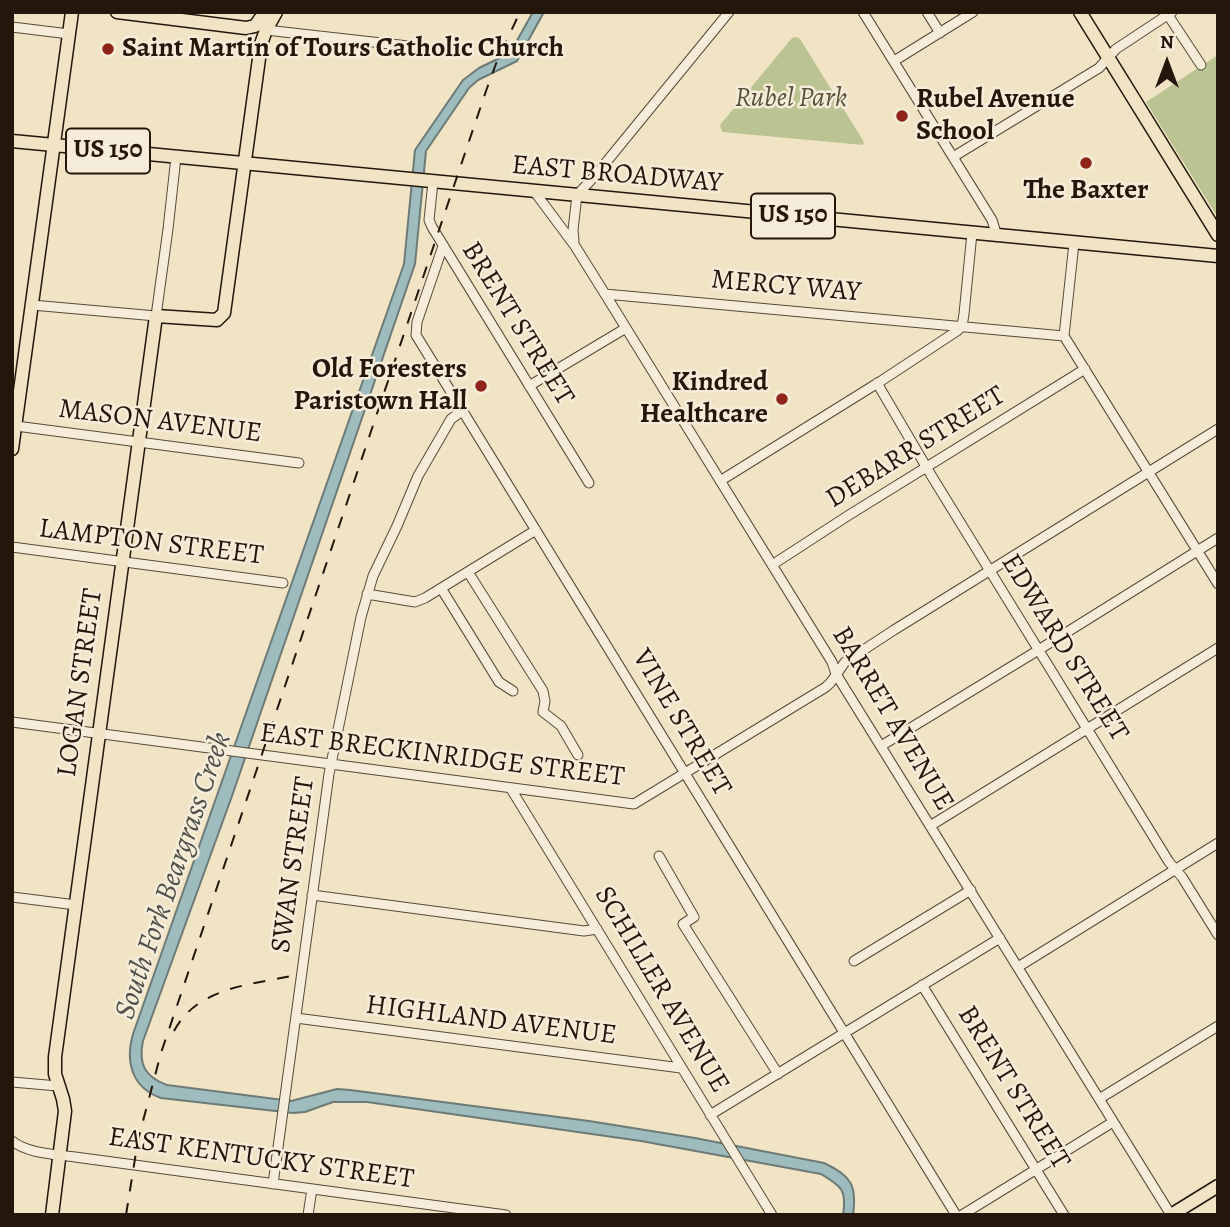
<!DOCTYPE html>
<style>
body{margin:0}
#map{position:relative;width:1230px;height:1227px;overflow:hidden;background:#f0e4c4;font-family:Alegreya,serif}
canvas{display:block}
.frame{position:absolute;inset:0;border:14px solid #24160b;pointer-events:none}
.north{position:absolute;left:1132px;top:28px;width:70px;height:70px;-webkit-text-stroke:5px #f5edd9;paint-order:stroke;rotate:0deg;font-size:19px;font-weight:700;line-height:28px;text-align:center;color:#24160b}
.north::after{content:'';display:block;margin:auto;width:24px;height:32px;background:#24160b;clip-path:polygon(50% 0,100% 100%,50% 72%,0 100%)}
</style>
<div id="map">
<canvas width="1230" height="1227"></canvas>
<div class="frame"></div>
<div class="north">N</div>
</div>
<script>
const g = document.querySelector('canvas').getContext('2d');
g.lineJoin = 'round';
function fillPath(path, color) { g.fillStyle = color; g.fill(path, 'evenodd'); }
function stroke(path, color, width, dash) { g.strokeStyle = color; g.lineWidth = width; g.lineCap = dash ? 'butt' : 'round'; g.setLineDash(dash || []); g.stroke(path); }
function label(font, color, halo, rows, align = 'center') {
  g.font = font + ' Alegreya,serif'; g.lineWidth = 5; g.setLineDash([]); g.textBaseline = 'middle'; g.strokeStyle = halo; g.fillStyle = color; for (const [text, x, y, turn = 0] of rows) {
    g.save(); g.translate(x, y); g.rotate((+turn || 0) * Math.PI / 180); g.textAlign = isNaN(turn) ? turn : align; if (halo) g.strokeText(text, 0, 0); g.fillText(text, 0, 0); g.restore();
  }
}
fillPath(new Path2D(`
 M796,37L800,39L864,142L863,145L722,132L720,125L792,38Z
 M1218,55V218L1146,102Z`), '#bcc392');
const water = new Path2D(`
 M533,12H544L517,61L478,80L469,88L426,151L415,264L232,796L143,1041C138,1064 145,1077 167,1085L291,1101L337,1089L350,1090L589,1121L695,1138L824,1163C852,1176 857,1186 853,1215H843C847,1190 842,1187 821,1174L641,1141L367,1102H333L305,1112L293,1113L161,1098C132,1088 125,1062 133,1034L404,264L415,150L463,80L479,68L510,53Z`);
fillPath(water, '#9ebcbd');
stroke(water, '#6d7a76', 2);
const minor = new Path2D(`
 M863,12L992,220L997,236
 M927,12L940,33
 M1166,12L1201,65
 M12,27L69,34
 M266,30L408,46
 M894,61L973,12
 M953,157L1099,68L1116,49L1172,12
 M433,182L429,220L432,227L589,483
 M534,191L575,246L605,294L832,662L836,674L1171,1215
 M574,241L573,230L577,195L594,177L729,12
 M1074,243L1064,336L1218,584
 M443,246L417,322L416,335L956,1215
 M605,294L1064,336
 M32,305L156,316L168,229L176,157
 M877,383L931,475L1169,862L1182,877L1218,935
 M529,386L626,328
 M16,426L299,463
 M720,481L881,381L957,331L962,326L964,314L972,233
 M12,547L283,583
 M772,565L849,515L1085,369
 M468,572L543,691L545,701L543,712L561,726L578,755
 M441,588L499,682L513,691
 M367,594L415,602L425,598L536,530
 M12,722L634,804L826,687L831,682L845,662L894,630L1218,429
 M881,746L1032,654L1218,538
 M511,789L772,1215
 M930,826L1218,648
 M659,856L694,917L683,924L778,1074
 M312,895L584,931L597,929
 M12,897L76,905
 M854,961L971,890
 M1018,967L1218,843
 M922,985L1064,1215
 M296,1018L681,1068
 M12,1082L58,1086
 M1099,1099L1218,1026
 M710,1115L1000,938
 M12,1141C29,1154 55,1154 75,1157L506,1215
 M273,1184L329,774L361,617L373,576L397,526L418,476L451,419L462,411
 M308,1215L312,1189
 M962,1215L1113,1122`);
const major = new Path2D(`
 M117,12L246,28L255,26L265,12
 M1080,12L1218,235
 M12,141L1218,256
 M12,449L72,12
 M52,1215L65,1111L63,1099L55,1074V1057L156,316L217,320L224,313L261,44L266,30L276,12
 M1171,1215L1218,1186`);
stroke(minor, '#574a39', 11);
stroke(major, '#24160b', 15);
stroke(minor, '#f5edd9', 9);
stroke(major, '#f0e4c4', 12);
stroke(new Path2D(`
 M174,1031C197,988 248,985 291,976
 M126,1215L138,1140L161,1053L486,91L497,61L520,12`), '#24160b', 2, [12, 12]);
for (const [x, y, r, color] of [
 [108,49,7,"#8f2418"],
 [902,116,7,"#8f2418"],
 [1086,163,7,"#8f2418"],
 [481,386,7,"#8f2418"],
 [782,399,7,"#8f2418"]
]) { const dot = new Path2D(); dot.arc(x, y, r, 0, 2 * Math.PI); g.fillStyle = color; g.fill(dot); stroke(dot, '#f5edd9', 2.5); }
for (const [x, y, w] of [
 [108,151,84],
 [793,216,84]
]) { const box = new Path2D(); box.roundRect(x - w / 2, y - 22.5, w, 45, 5); g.fillStyle = '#f5edd9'; g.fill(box); stroke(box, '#24160b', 2); }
label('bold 26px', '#24160b', null, [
 ["US 150",108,151],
 ["US 150",793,216]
]);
label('bold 28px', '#24160b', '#f5edd9', [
 ["Saint Martin of Tours Catholic Church",122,49],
 ["Rubel Avenue",916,100],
 ["School",916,132],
 ["The Baxter",1086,191,"center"],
 ["Old Foresters",467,370,"right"],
 ["Paristown Hall",467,402,"right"],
 ["Kindred",768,383,"right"],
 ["Healthcare",768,415,"right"]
], 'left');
label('italic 28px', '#59533a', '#f5edd9', [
 ["Rubel Park",791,99]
]);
label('28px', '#24160b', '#f5edd9', [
 ["EAST BROADWAY",617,175,5],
 ["MERCY WAY",786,287,5],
 ["BRENT STREET",517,324,58],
 ["MASON AVENUE",160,422,7],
 ["DEBARR STREET",916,448,-32],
 ["LAMPTON STREET",151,543,7],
 ["EDWARD STREET",1064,648,58],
 ["LOGAN STREET",81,683,-82],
 ["BARRET AVENUE",892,719,59],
 ["VINE STREET",681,723,59],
 ["EAST BRECKINRIDGE STREET",442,756,7],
 ["SWAN STREET",294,865,-82],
 ["SCHILLER AVENUE",661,990,59],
 ["HIGHLAND AVENUE",491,1021,7],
 ["BRENT STREET",1013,1088,58],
 ["EAST KENTUCKY STREET",261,1159,8]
]);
label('italic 30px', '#4f5049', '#f5edd9', [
 ["South Fork Beargrass Creek",174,876,-71]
]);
</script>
